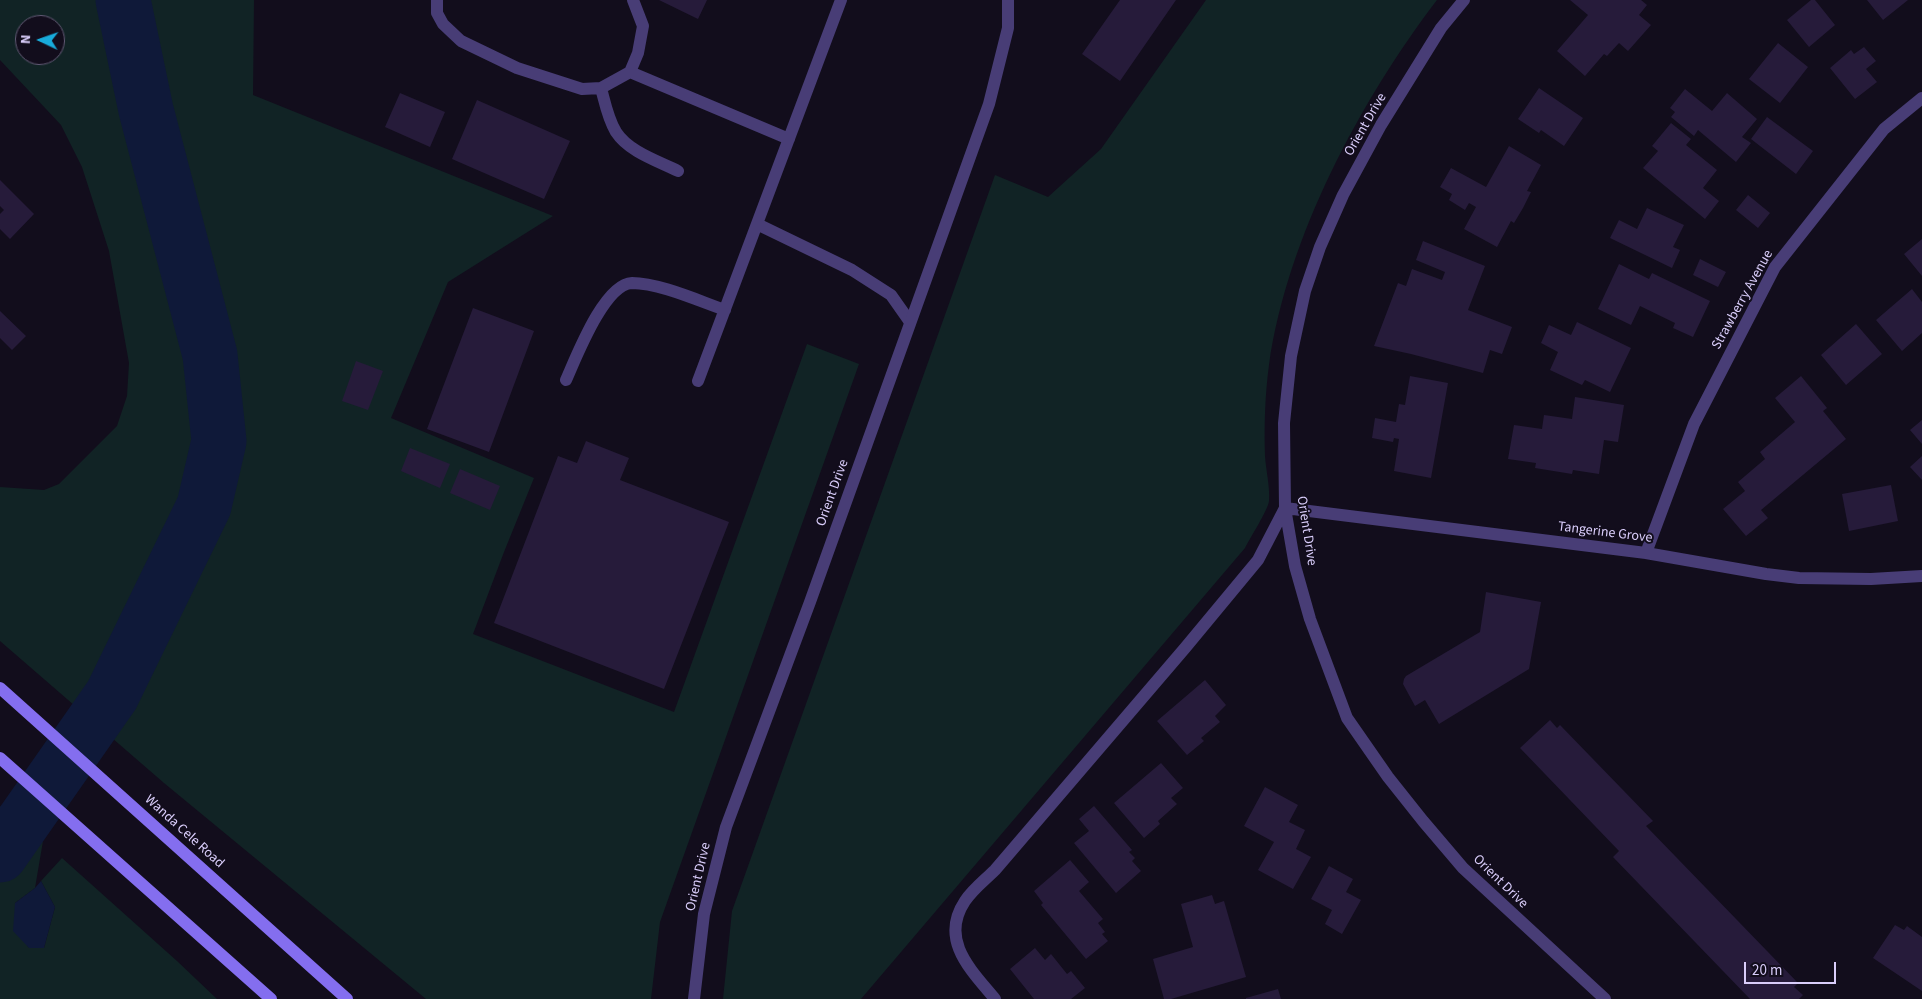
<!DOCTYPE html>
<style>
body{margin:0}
#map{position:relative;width:1922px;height:999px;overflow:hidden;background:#120d1c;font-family:"Source Sans 3",sans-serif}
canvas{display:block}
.north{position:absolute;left:15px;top:15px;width:50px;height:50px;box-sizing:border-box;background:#120d1c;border:1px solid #625a75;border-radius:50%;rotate:273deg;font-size:14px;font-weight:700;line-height:20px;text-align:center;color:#d9cdfa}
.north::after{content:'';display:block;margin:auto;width:18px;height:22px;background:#18abdb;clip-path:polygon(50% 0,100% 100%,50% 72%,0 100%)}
.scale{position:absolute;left:1744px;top:962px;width:92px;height:22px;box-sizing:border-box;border:2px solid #d9cdfa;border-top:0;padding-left:6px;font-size:15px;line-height:18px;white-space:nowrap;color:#d9cdfa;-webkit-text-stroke:4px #120d1c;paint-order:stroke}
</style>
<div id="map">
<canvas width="1922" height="999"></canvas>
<div class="north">N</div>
<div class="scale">20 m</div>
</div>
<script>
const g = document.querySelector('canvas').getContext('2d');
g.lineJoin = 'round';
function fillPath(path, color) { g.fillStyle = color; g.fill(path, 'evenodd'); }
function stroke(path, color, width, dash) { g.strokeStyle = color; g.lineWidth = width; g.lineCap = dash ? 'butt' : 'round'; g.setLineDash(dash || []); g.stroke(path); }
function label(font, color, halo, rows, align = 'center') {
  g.font = font + ' "Source Sans 3",sans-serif'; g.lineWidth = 4; g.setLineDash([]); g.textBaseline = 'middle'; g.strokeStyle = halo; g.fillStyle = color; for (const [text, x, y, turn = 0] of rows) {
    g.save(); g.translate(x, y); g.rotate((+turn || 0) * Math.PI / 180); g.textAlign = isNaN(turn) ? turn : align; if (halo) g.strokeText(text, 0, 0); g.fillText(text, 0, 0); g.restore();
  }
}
fillPath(new Path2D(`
 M0,0H254L253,95L553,216L448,282L391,418L534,478L504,552L473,634L674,712L807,344L859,364L660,922L651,999H426L164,783L0,641V487L44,490L59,484L117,426L127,396L129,363L109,251L82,167L61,125L0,60ZM25,25H55V55H25Z
 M1206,0H1437C1360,101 1287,238 1269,365C1265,395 1264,426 1265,456C1266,471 1270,486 1269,501C1268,510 1250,538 1245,548L861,999H723L732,911L995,175L1048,197L1101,149Z
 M0,806L43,841L35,888L15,903L28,947L44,948L55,907L41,881L62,858L177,961L217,999H0Z`), '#112325');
fillPath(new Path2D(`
 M41,881L55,907L44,948H29L13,931L15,903L35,888Z`), '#0f1939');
stroke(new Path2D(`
 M0,855L112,695L204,506L219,441L210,355L146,110L123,0`), '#0f1939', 55);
fillPath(new Path2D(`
 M659,0H707L698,19Z
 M1120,0H1176L1120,81L1082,54Z
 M1570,0H1641L1647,5L1639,15L1651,25L1628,51L1619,43L1607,56L1604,54L1585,76L1557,51L1588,15Z
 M1811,0H1815L1835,25L1809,47L1787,20Z
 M1867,0H1908L1883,20Z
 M1778,43L1808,67L1780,103L1749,79Z
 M1864,47L1876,61L1866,69L1877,82L1855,99L1830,68L1851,50L1854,54Z
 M1539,88L1583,118L1564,146L1541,130L1539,133L1518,119Z
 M1685,89L1712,111L1727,93L1757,119L1742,137L1751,143L1736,162L1698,130L1694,136L1671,117L1675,112L1670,108Z
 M400,93L445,112L430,147L385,127Z
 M477,100L570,141L544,199L452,159Z
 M1767,117L1813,151L1796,174L1751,139Z
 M1671,123L1691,139L1686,145L1717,170L1703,188L1719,201L1705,219L1643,168L1658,151L1652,146Z
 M1509,146L1541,165L1527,191L1531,192L1523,208L1514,223L1511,221L1497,247L1464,229L1476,207L1469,203L1465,210L1449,200L1452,194L1440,187L1451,168L1486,187Z
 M0,180L34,214L10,239L0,229V214L4,210L0,206Z
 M1748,195L1770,213L1758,228L1736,210Z
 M1647,208L1684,225L1673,247L1680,250L1672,268L1610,238L1619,220L1637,229Z
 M1922,239V276L1904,254Z
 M1423,241L1485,266L1468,310L1512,327L1502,354L1490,350L1483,373L1411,354L1374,346L1398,283L1406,286L1412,269L1442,280L1445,272L1416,260Z
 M1700,259L1726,272L1718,287L1693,275Z
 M1619,264L1649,279L1652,273L1710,301L1693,337L1673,328L1675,323L1640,306L1631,325L1598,309Z
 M1912,289L1922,302V333L1902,351L1876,320Z
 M473,308L534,331L489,452L427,429Z
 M0,311L26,336L12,350L0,338Z
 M1577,322L1631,348L1610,392L1585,380L1582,385L1550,370L1558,352L1541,343L1549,325L1571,335Z
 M1856,324L1882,354L1846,385L1821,355Z
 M356,361L383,371L368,410L342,401Z
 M1410,376L1448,383L1431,478L1394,471L1399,439L1394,438L1393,442L1372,438L1375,418L1396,422L1399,404L1405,405Z
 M1801,376L1827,408L1823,411L1846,439L1761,510L1768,518L1746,536L1723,509L1745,491L1738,482L1765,459L1760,452L1795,422L1775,398Z
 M1575,397L1624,405L1618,442L1604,440L1599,474L1573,470L1572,474L1535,468L1536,463L1508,459L1514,425L1542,429L1544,415L1572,419Z
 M1922,420V444L1910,430Z
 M586,441L629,458L620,480L729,522L664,689L494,623L558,456L577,463Z
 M410,448L450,464L440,488L401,471Z
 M1922,456V480L1910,467Z
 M460,469L500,486L490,510L450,493Z
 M1891,485L1898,521L1849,531L1842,494Z
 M1486,592L1541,602L1529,669L1439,724L1425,700L1415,706L1403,684L1404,679L1406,676L1480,632Z
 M1205,680L1226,705L1215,716L1220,722L1201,738L1204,741L1187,755L1157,721Z
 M1550,720L1557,728L1560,725L1653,821L1646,826L1798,983L1794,987L1803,995L1799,999H1750L1613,857L1619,851L1520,748Z
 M1161,763L1183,788L1171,798L1177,804L1158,821L1160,824L1144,838L1114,803Z
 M1265,787L1298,805L1289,822L1305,830L1296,849L1311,857L1293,889L1258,870L1274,842L1244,826Z
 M1094,806L1132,850L1129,852L1135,858L1132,861L1141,871L1116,893L1074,843L1089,831L1079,819Z
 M1070,860L1089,882L1079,891L1103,919L1098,923L1105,932L1102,934L1108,941L1086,959L1041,905L1043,903L1034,891Z
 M1329,866L1353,879L1346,892L1361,900L1342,934L1325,924L1332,910L1311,899Z
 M1212,895L1215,904L1224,901L1246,977L1171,999H1164L1153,959L1193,947L1181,904Z
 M1895,925L1904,930L1907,926L1922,937V991L1873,958Z
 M1035,948L1045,960L1051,954L1067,974L1071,971L1085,988L1071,999H1034L1010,969Z
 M1278,989L1281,999H1246V998Z`), '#261b3a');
stroke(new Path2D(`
 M437,0V13L443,24L461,41L517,68L582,89L601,88L630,72L638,53L643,26L633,0
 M630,72L789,139
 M601,88C605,103 608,119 616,132C629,152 658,161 678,171
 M757,224L852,270L891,295L910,322
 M566,380C576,358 604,284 632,283C659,283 699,301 725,310
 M698,381L841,0`), '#483d76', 12);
stroke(new Path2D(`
 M1464,0L1441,28L1381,125L1343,195L1320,247L1305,291L1291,356L1284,423L1285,508L1295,566L1310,619L1347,718L1388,777L1423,821L1463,868L1605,999
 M1646,553L1694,424L1775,267L1884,129L1922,98
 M995,999C971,970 939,940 965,901C973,889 985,880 995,870L1185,648L1258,560L1285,508L1646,553L1766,574L1799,578L1871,579L1922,576`), '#483d76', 12);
stroke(new Path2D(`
 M694,999L704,914L726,827L810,602L989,104L1008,28V0`), '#483d76', 12);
stroke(new Path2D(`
 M0,688L347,999
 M0,758L271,999`), '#846eef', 12);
label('14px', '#d9cdfa', '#120d1c', [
 ["Orient Drive",1366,125,-60],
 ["Strawberry Avenue",1743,300,-61],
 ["Orient Drive",833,493,-70],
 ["Orient Drive",1306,531,81],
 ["Tangerine Grove",1605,533,7],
 ["Wanda Cele Road",184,832,42],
 ["Orient Drive",699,877,-77],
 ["Orient Drive",1500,882,44]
]);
</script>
